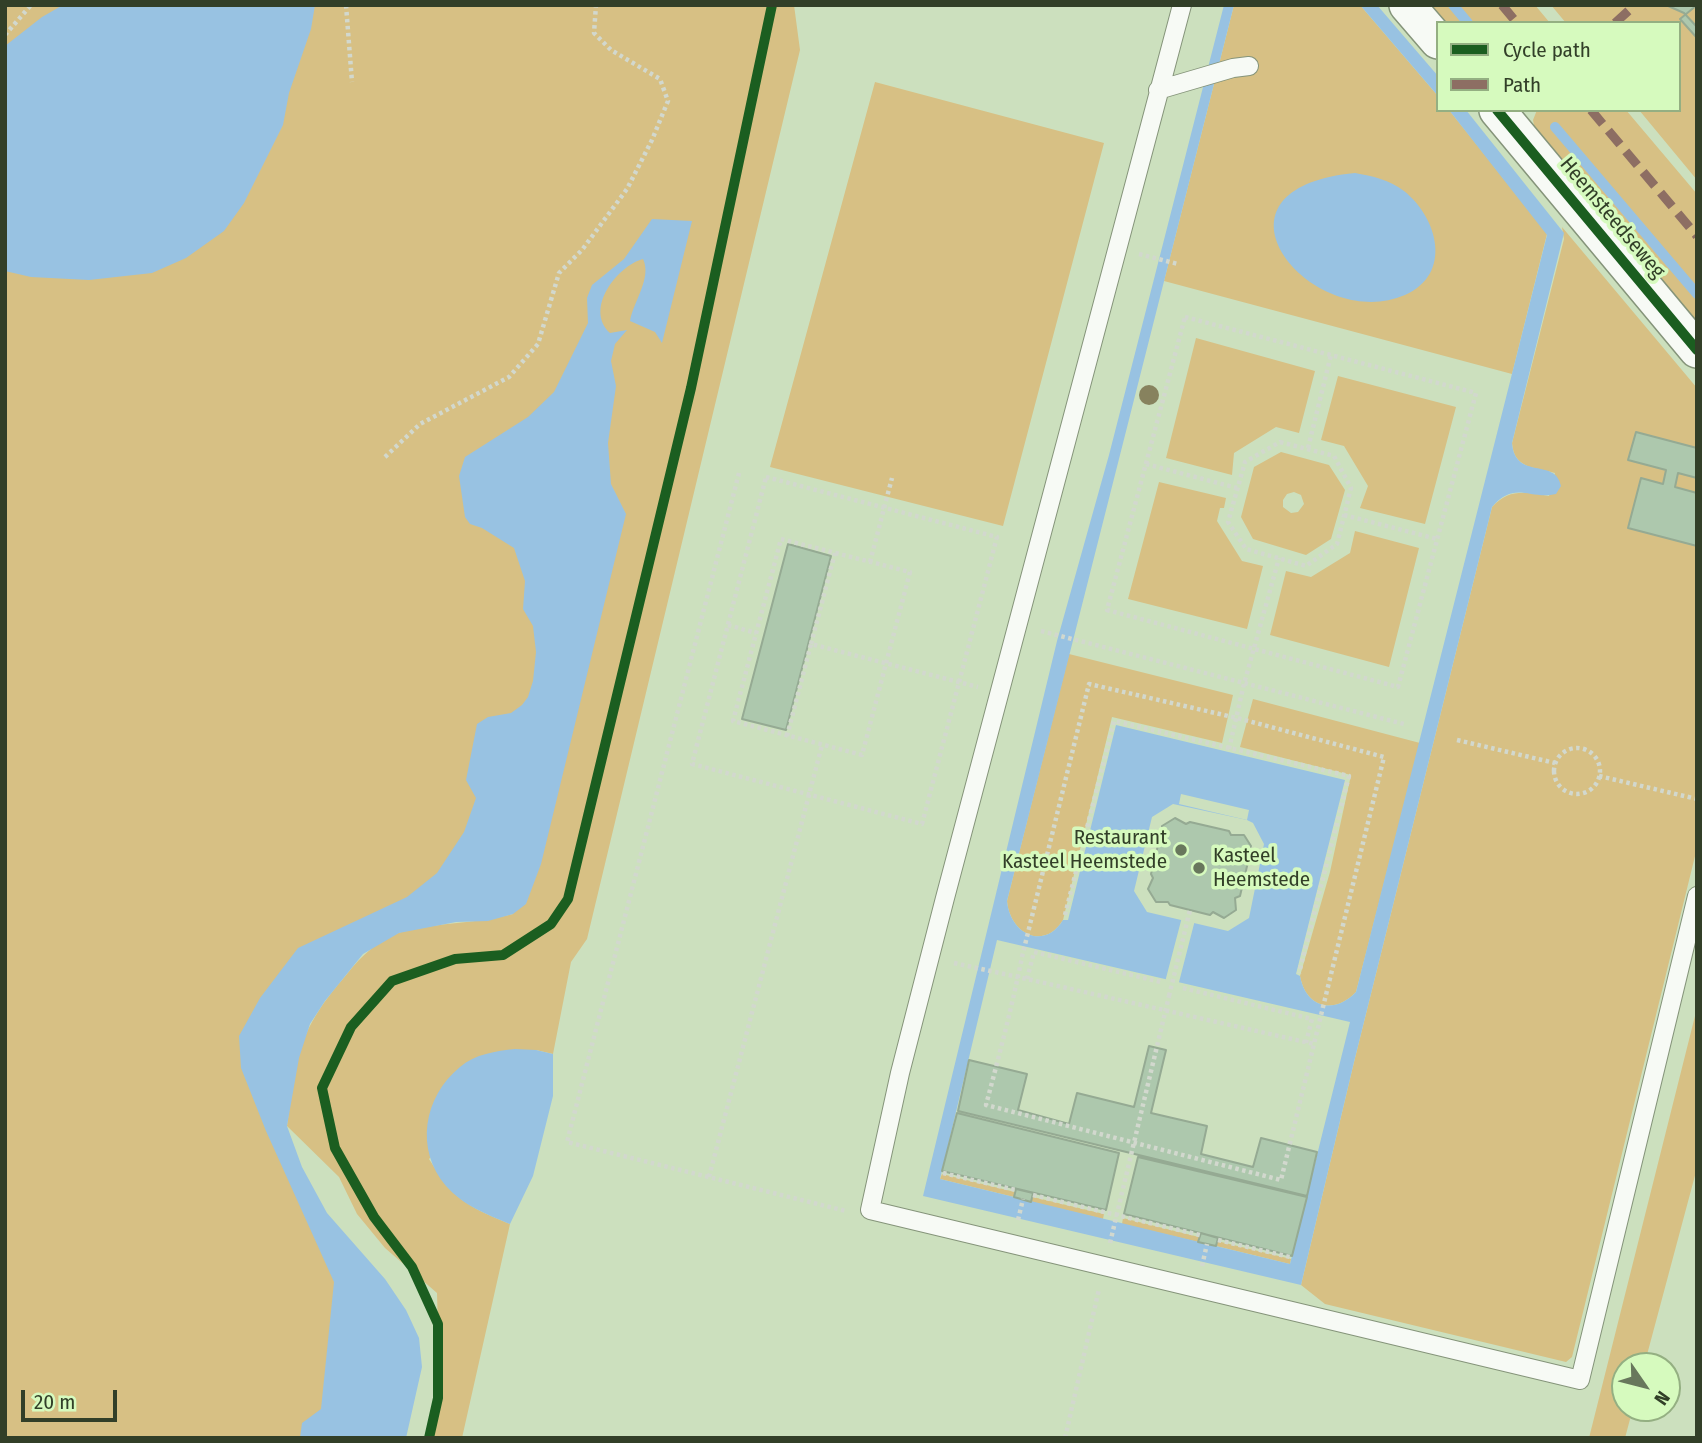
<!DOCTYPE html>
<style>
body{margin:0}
#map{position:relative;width:1702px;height:1443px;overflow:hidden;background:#cce0be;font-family:"Fira Sans Condensed",sans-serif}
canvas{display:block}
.frame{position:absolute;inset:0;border:7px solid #323f28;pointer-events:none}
.legend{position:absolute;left:1436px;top:21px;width:245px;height:91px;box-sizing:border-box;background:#d6fabe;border:2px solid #94af82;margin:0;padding:9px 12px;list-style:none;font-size:21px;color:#323f28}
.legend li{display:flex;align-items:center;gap:14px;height:35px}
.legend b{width:35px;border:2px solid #94af82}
.north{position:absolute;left:1611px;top:1352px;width:70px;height:70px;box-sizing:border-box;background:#d6fabe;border:2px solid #94af82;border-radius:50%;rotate:125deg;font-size:19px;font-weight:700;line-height:28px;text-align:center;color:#323f28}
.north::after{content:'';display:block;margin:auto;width:24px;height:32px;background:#68775c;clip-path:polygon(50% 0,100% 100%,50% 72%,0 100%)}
.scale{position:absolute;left:21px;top:1390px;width:96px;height:32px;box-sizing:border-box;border:4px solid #323f28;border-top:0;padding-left:9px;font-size:21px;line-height:24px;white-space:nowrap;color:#323f28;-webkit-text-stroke:5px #d6fabe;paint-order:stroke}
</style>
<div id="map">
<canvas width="1702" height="1443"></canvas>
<div class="frame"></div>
<ul class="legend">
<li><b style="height:9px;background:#1b5e20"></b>Cycle path</li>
<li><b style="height:9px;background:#8d6e63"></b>Path</li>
</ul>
<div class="north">N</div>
<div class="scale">20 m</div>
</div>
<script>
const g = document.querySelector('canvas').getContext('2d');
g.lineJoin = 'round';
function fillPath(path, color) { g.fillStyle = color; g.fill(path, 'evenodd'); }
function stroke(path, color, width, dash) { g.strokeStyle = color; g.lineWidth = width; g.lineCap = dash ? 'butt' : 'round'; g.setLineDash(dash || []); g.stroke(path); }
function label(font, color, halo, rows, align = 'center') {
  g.font = font + ' "Fira Sans Condensed",sans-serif'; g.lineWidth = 7; g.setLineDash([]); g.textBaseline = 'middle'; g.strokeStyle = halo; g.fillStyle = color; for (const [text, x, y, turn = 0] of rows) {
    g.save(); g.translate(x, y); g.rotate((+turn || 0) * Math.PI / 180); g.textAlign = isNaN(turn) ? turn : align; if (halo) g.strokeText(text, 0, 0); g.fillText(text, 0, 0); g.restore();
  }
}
fillPath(new Path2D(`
 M5,5H794L800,50L587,939L571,962L553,1054L536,1050L429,1159C455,1200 466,1206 510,1224L462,1438H432L440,1405L437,1293L385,1248L357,1214L339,1177L287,1126C292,1092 295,1052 312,1022C322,1004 334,989 347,974C361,956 379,939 401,932C438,922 476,924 513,914L440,913L364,946L304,1015L281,1128L403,1438H5Z
 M1234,5H1360L1438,96V110H1449L1545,230L1547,234L1512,374L1164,281Z
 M1421,5H1535L1550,23H1438Z
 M1551,5H1697V180L1639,110H1679V23H1566Z
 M875,82L1104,143L1003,526L770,467Z
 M1537,110H1626L1697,194V339L1537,142L1533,120Z
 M1562,227L1697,388V848L1572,1357L1566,1362L1325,1304L1301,1285L1354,1062L1492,507C1509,488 1526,492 1549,496L1555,473C1534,467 1514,469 1512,443L1564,239Z
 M1196,338L1315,371L1299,433L1276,427L1234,453L1232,475L1166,458Z
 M1338,376L1456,407L1425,524L1360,508L1368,486L1344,446L1321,440Z
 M1281,452L1329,465L1345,490L1331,539L1306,555L1253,539L1241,517L1254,467ZM1294,492L1301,495L1304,504L1298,512L1291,513L1283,507V500L1287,494Z
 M1159,482L1226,498L1224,508H1220L1217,521L1242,561L1263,566L1247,629L1128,599Z
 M1355,531L1419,548L1389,667L1270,635L1286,571L1311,577L1350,553Z
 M1069,654L1233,695L1222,743L1112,717L1063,920C1044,951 1010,934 1007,901Z
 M1253,699L1420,743L1356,992C1334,1015 1306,1008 1300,976L1330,872L1351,775L1240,747Z
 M1697,1008V1168L1644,1366H1625V1408H1633L1625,1438H1589Z
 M942,1174L1015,1192L1014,1197L940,1179Z
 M1033,1197L1104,1214L1103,1219L1031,1202Z
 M1123,1218L1199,1237L1198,1242L1122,1224Z
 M1217,1241L1291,1259L1290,1264L1216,1246Z`), '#d7c084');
fillPath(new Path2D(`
 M63,5H315L311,29L289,93L283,125L244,203L224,231L186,258L152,273L89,280L31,277L5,271V46L42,17Z
 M1224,5H1234L1007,901C1010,934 1044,951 1063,920H1068L1116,725L1345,780L1296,974L1300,976C1306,1008 1334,1015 1356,992L1547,235L1449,110H1466L1564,233L1512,443C1515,481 1556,457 1561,486L1556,494C1529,500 1515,480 1492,507L1354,1062L1301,1285L923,1196L1057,641L1109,455ZM1173,804L1247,820L1253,823L1264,844L1249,918L1228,931L1147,912L1134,891L1152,817ZM997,940L1350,1022L1290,1264L940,1179Z
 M1360,5H1377L1438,76V96Z
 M1355,173C1372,176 1390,180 1404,191C1438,218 1453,274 1405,295C1313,335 1190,189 1355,173Z
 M652,219L692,221L662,343L655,332L630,321C634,300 652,278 643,259C617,266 584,309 610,333L627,330L615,344L611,361L616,386L608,443L611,484L626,514L541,864L526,904L513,914L488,921L456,922L399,933L363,954L325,1001L310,1024L299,1058L287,1126L302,1167L327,1213L385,1279L406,1310L419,1338L422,1367L406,1438H300L302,1423L321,1409L334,1282L266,1131L241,1068L239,1036L260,998L298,948L407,897L437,873L464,832L476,798L466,780L477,724L488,717L511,713L522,705L528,697L533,681L536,652L533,626L523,609L525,581L514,548L482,528L470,524L465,517L459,476L465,457L528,417L554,392L588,323L587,298L592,285L624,259Z
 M515,1049L536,1050L553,1054V1096L533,1176L510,1224C486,1214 464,1206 446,1186C415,1150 423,1097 460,1067C475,1054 496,1051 515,1049Z`), '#98c2e2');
fillPath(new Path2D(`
 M1181,794L1249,810L1247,820L1179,804Z
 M1182,917L1195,920L1178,986L1165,982Z`), '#cce0be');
stroke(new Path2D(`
 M1453,5L1468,23
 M1555,127L1697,294`), '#98c2e2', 10);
const building = new Path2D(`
 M1666,5H1697V27L1684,13Z
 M1697,5V38L1680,19Z
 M1636,432L1697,448V478L1678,473L1675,487L1697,493V546L1628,528L1641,478L1663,484L1666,470L1628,460Z
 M788,544L831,556L786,730L742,719Z
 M1175,818L1186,824L1190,822L1229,831L1231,835H1244L1251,846L1245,857L1248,862L1240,896L1235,898L1236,910L1224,918L1213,912L1210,915L1170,905L1168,902H1156L1148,889L1153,878L1151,874L1159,841L1162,838V826Z
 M1149,1046L1166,1050L1151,1113L1207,1126L1201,1154L1253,1167L1261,1138L1317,1152L1307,1196L958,1111L969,1060L1027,1074L1018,1110L1069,1124L1077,1093L1134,1107Z
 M957,1113L1119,1153L1106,1210L942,1171Z
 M1138,1157L1307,1197L1292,1256L1124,1214Z
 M1016,1189L1033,1193L1031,1202L1014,1197Z
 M1201,1233L1218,1238L1216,1246L1198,1242Z`);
fillPath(building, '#adc8ad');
stroke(building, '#95aa93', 2);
const service = new Path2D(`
 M1182,5L945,898L900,1073L870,1210L1580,1380L1697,896
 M1158,90L1233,68L1249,66`);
const minor = new Path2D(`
 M1407,5L1438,41
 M1497,110L1697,350`);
stroke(service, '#85947a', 20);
stroke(minor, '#85947a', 38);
stroke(new Path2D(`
 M346,5L352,82
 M5,35L31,5
 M1139,254L1178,264
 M1185,317L1476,393L1398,687L1107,610Z
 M1280,442L1334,456L1351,488L1337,544L1306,566L1246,549L1228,522L1245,462Z
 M1308,448L1331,355
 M385,457L420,424L509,377L538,344L559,273L582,250L627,189L652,140L668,101L660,79L611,50L594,33L596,5
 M1146,464L1237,488
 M739,473L567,1142L846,1211
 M766,477L997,537L922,824L692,764Z
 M1344,515L1437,539
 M781,539L910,572L862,755L733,721Z
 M870,562L892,478
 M728,625L756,633
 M1041,631L1404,724
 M811,644L835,553
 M787,736L811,644L978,687
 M1457,740L1555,763
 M1554 771a23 23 0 1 1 46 0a23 23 0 1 1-46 0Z
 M1229,749L1244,684L1279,558
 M1599,776L1697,799
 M1065,915L1114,721L1349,776L1299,973
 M954,963L1018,977L1314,1044L1384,757L1237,718L1089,684L1022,957C1012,1007 999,1056 986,1105L1281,1180L1314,1044
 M1027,979L1034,952L1161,982
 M1183,988L1312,1019L1306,1043
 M943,1173L1016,1190
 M709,1177L822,745
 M1033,1195L1200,1235
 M1018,1220L1023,1199
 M1218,1240L1290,1257
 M1110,1243L1169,996
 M1202,1266L1207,1244
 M1065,1438L1099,1289`), '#d2d8ce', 4.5, [3.5, 3.5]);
stroke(service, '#f7faf5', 18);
stroke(minor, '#f7faf5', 35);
stroke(new Path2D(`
 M1169,996L1190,910`), '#d2d8ce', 4.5, [3.5, 3.5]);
stroke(new Path2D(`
 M1502,5L1517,23
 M1615,23L1635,5
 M1591,110L1697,236`), '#8d6e63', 9, [18, 9]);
stroke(new Path2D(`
 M1497,110L1697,350
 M429,1438L438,1398V1324L412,1267L374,1217L335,1148L322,1088L351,1027L392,981L455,959L503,955L551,924L568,899L691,388L772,5`), '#1b5e20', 10);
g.fillStyle = '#87825e';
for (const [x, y] of [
 [1149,395]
]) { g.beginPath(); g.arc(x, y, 10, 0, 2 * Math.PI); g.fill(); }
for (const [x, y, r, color] of [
 [1181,850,7,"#68775c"],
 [1199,868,7,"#68775c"]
]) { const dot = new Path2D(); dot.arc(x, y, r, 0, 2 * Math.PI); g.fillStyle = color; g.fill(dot); stroke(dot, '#d6fabe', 2.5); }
label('21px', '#323f28', '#d6fabe', [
 ["Heemsteedseweg",1612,218,50]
]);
label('21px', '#323f28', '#d6fabe', [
 ["Restaurant",1167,838],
 ["Kasteel Heemstede",1167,862],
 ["Kasteel",1213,856,"left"],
 ["Heemstede",1213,880,"left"]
], 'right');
</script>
